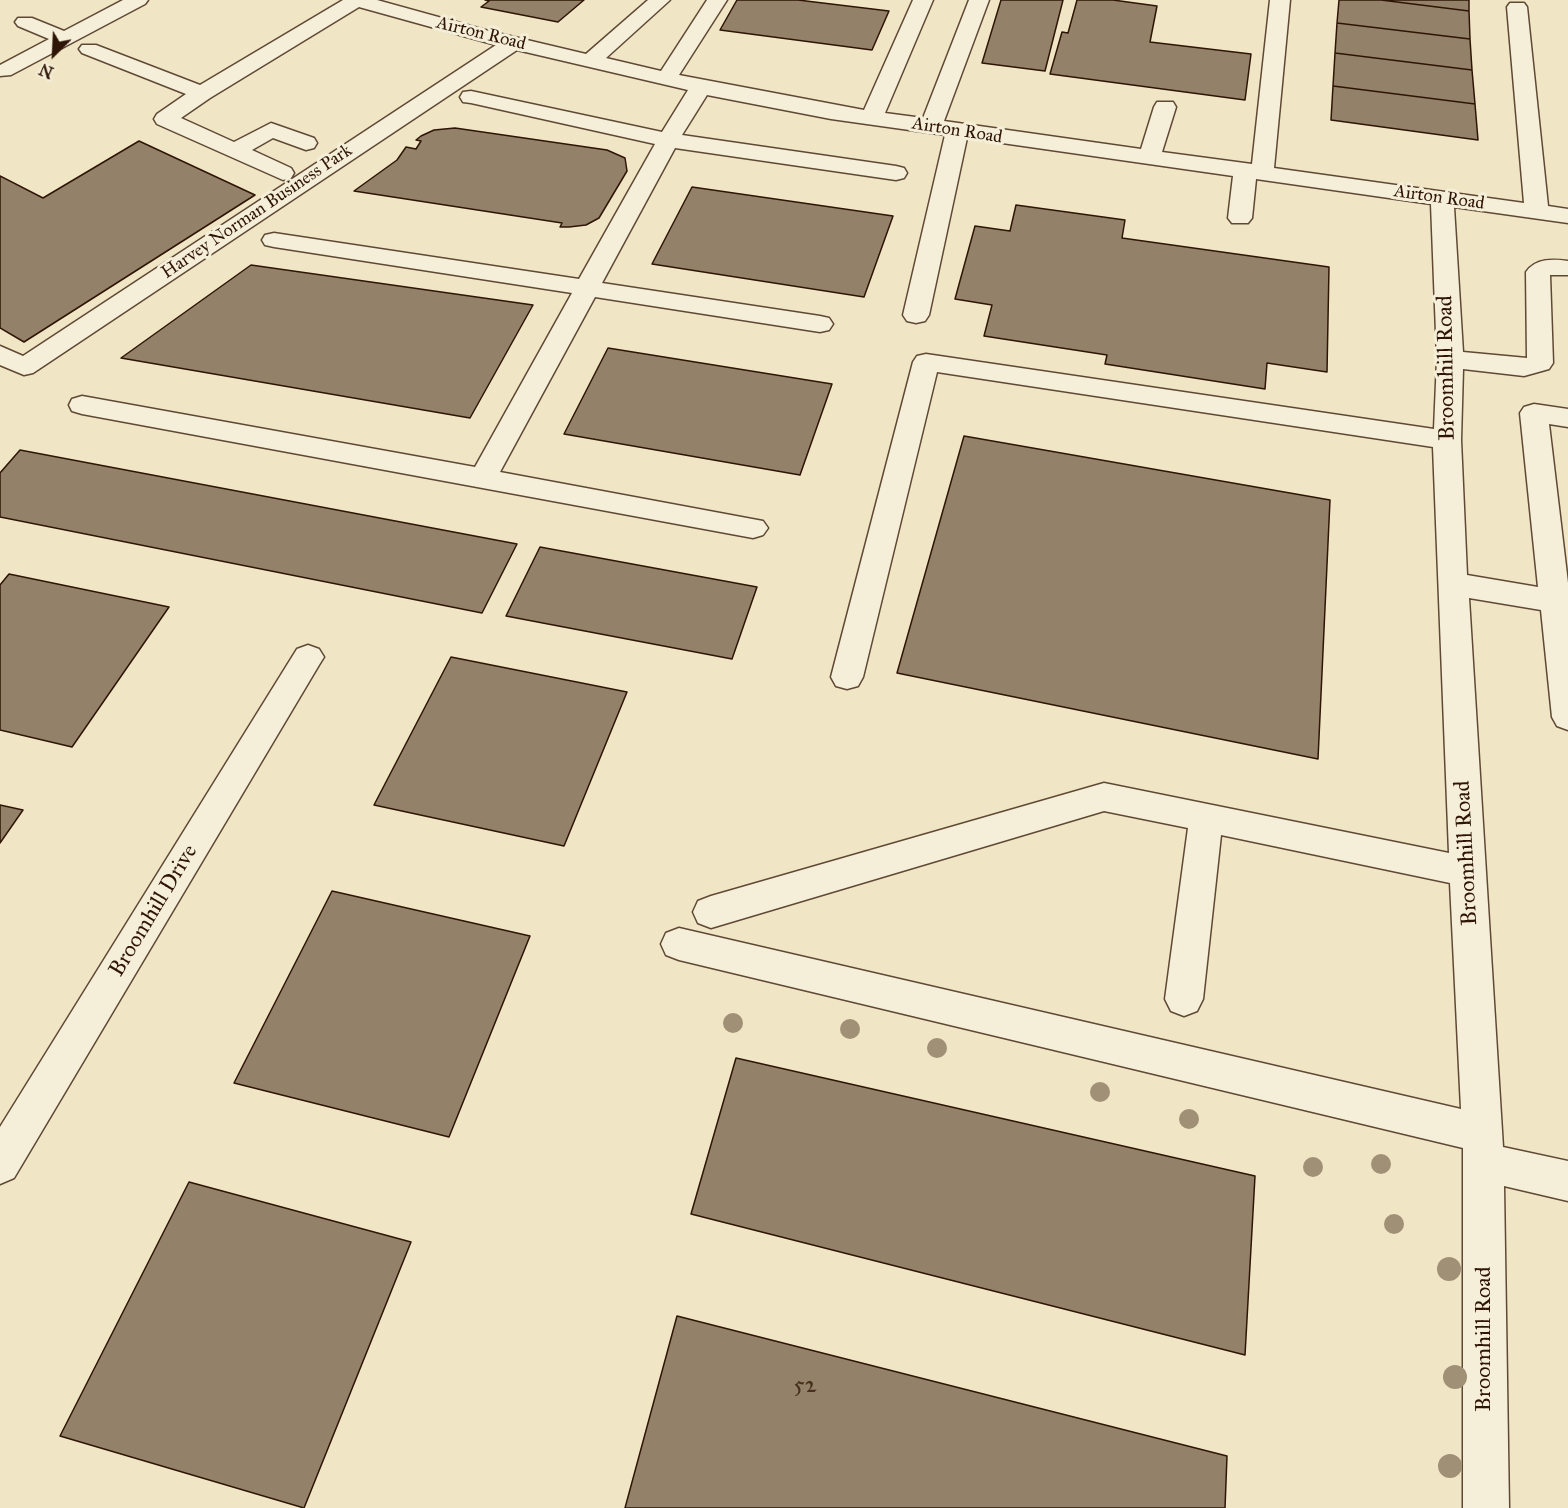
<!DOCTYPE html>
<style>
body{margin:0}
#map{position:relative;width:1568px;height:1508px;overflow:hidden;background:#f0e6c5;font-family:"IM FELL Great Primer",serif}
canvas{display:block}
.north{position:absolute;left:24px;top:24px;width:60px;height:60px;-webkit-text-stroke:4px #f5efd9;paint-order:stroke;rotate:204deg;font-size:16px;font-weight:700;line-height:24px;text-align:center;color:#2f1505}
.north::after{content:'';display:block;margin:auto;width:21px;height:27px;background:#2f1505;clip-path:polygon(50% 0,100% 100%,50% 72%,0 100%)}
</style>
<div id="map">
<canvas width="1568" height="1508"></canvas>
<div class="north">N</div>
</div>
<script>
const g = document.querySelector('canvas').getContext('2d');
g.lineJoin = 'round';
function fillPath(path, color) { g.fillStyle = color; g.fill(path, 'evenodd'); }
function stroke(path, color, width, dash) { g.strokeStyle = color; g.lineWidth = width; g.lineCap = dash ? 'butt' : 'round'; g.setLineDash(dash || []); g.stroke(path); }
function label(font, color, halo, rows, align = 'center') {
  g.font = font + ' "IM FELL Great Primer",serif'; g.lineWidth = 6; g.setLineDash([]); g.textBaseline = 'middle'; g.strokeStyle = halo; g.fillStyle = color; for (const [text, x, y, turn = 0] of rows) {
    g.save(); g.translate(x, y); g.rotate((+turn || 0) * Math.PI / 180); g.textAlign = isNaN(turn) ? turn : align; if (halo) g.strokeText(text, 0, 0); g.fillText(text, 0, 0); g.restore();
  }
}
const building = new Path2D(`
 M485,0H584L558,22L481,7L489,1Z
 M737,0H798L889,11L872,50L720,30Z
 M1001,0H1063L1045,71L982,63Z
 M1077,0H1113L1157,6L1150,42L1251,54L1245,100L1050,74L1062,32L1068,33Z
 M1339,0H1381L1469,11L1470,39L1337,23Z
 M1381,0H1469V11Z
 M1337,23L1470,39L1472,70L1335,53Z
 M1335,53L1472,70L1475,104L1333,86Z
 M1333,86L1475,104L1478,140L1331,120Z
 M455,128L607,150L625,158L627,171L599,218L586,225L569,227H560L562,223L354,191L397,160L406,147L416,149L421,141L416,140L421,136L434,130Z
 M139,141L255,195L24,342L0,328V176L43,198Z
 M692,187L893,216L864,297L652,264Z
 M1016,205L1125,220L1122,238L1329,267L1327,372L1267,363L1265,389L1105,364L1107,355L984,336L992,305L955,299L975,226L1010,231Z
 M251,265L533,305L470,418L121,358Z
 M608,348L832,384L800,475L564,434Z
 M964,436L1330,500L1318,759L897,673Z
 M20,450L517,544L482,613L0,517V473Z
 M540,547L757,587L732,659L506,616Z
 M9,574L169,607L72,747L0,730V585Z
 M451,657L627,692L564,846L374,805Z
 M0,805L23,810L0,843Z
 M332,891L530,936L449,1137L234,1083Z
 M736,1058L1255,1176L1245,1355L691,1214Z
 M189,1182L411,1242L304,1508L60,1436Z
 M677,1316L1227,1456L1225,1508H625Z`);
fillPath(building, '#938269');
stroke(building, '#2f1505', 1.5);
const minor = new Path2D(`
 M123,0H148L145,4L11,75L0,76V65L49,39L18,26L15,22L18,18H32L64,31Z
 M343,0H377L489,31L586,54L648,0H670L606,58L661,71L707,0H727L679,75L864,110L913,0H933L885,113L923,118L969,0H989L944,121L1141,149L1154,107L1157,102H1173L1176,107L1162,152L1252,164L1270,0H1290L1274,168L1524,203L1507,7L1510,3H1524L1527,7L1548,206L1568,209V223L1454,207L1463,352L1527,358L1526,272C1536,258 1553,259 1568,261V275H1550L1553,363L1549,369L1524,376L1463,369L1461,440L1467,575L1538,587L1520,413L1524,407L1534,404L1568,409V427L1549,424L1568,583V730L1557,726L1552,717L1541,610L1469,598L1503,1147L1568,1161V1201L1504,1186L1509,1508H1463V1148L679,960L666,955L661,944L666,933L679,928L1461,1109L1450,883L1221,835L1203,999L1197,1011L1184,1016L1171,1011L1165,999L1188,828L1104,811L711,928L698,923L693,912L698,901L711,896L1104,783L1449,853L1433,447L937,372L863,677L858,686L847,689L836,686L831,677L913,362L917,356L926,354L1434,429L1437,359L1431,204L1256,179L1252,218L1248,223H1232L1228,218L1233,176L967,138L929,315L925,321L916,323L907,321L903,315L945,135L831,119L707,95L682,135L896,166L904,168L907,173L904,178L896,180L675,148L602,283L820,316L829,318L833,324L829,330L820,332L595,297L500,472L763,521L768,528L763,535L753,538L82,414L72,411L69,405L72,399L82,396L475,467L572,293L274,247L265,245L262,240L265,235L274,233L579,279L655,144L471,103L463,102L460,97L463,92L471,91L662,132L688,90L517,50L33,373L24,375L0,365V346L23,356L496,45L359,7L210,98L181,118L234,142L271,123L314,138L317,143L314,148L306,150L273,138L252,150L291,168L294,173L291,178L283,180L157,124L154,119L157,114L186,94L82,53L79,49L82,45H96L200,85Z
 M308,645L319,649L324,657L319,665L14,1178L0,1184V1127L297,649Z`);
stroke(minor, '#5f4935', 3);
fillPath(minor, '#f5efd9');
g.fillStyle = '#a09076';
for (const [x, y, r] of [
 [733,1023,10],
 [850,1029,10],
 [937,1048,10],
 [1100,1092,10],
 [1189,1119,10],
 [1381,1164,10],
 [1313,1167,10],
 [1394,1224,10],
 [1449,1269,12],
 [1455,1377,12],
 [1450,1466,12]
]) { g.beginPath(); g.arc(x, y, r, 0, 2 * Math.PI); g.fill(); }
label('18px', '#2f1505', '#f5efd9', [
 ["Airton Road",481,34,14],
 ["Airton Road",957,131,9],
 ["Airton Road",1439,198,8],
 ["Harvey Norman Business Park",257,212,-34]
]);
label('22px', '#2f1505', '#f5efd9', [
 ["Broomhill Road",1447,368,-91],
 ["Broomhill Road",1467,853,-93],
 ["Broomhill Drive",154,911,-59],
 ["Broomhill Road",1485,1339,-90]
]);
label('24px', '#48301e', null, [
 ["52",805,1386]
]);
</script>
